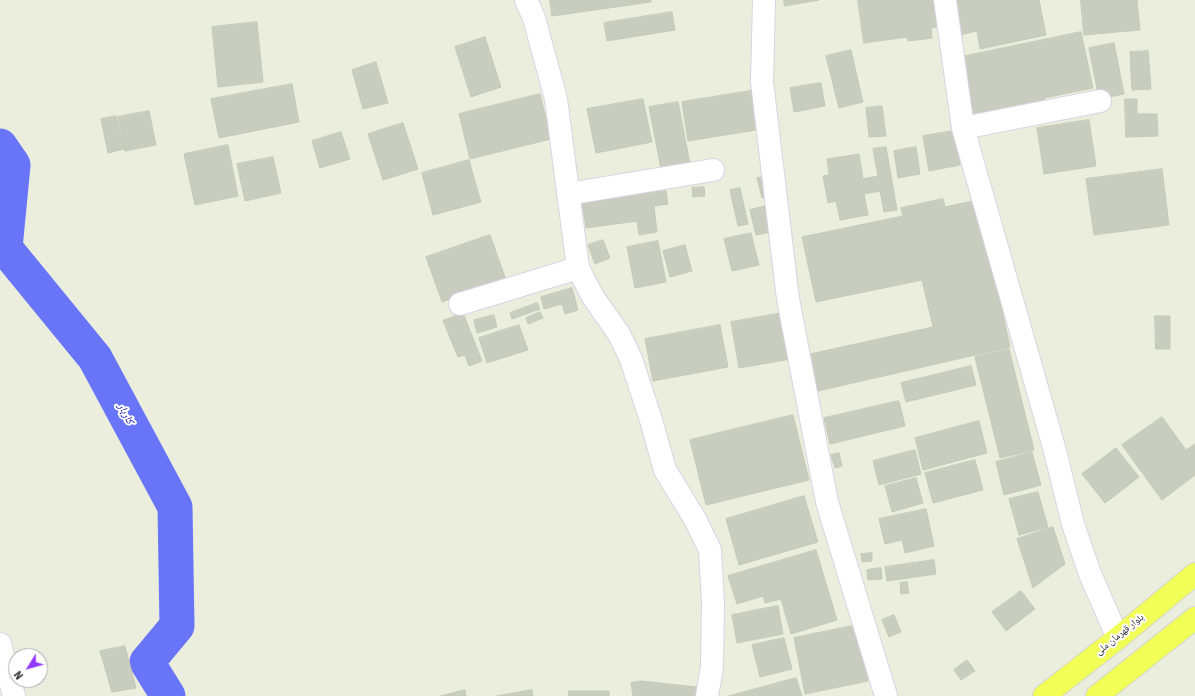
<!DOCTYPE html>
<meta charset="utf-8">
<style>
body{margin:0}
#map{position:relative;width:1195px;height:696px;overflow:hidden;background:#ebeedd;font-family:"Source Sans 3",sans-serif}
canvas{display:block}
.north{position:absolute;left:8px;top:648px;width:40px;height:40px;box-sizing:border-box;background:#fff;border:1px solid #ababab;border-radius:50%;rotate:233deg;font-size:11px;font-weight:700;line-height:16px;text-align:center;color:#2c2c2c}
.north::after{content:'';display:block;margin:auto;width:14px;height:18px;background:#9439ff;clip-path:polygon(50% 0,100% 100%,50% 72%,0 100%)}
</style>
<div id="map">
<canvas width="1195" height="696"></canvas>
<div class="north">N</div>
</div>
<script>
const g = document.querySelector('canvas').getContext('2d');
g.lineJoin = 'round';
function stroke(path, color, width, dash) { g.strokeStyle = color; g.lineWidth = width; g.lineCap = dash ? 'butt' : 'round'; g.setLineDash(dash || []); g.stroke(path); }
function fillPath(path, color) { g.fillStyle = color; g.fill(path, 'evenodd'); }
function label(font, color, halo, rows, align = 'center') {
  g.font = font + ' "Source Sans 3","Noto Naskh Arabic",sans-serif'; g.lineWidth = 4; g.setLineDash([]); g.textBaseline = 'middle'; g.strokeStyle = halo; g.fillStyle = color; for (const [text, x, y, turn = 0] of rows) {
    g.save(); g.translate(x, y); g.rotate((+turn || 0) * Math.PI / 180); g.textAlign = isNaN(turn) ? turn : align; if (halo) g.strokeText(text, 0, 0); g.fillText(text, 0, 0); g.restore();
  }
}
stroke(new Path2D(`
 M0,146L13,165L5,248L95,358L175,507L177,626L147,662L168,696`), '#6875f8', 35);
const building = new Path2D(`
 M550,0H651V2L552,16Z
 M784,0H819L785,6Z
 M858,0H940L944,26L931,28L932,38L908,41L907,37L864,43Z
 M953,0H1039L1046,35L980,49L977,31L960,35Z
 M1081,0H1137L1140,30L1084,35Z
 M672,12L675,30L607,41L604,23Z
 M257,22L263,82L218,87L212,27Z
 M1081,32L1093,88L1044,98L1046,104L975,119L961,57Z
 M485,37L501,87L471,97L455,47Z
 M1114,43L1124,94L1099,99L1089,48Z
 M851,50L863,102L839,108L826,56Z
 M1148,51L1151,89L1132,90L1130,52Z
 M376,62L388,103L363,109L352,70Z
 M821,83L825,106L794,112L790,88Z
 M292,84L299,122L219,138L211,99Z
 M756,90L762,129L688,141L682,102Z
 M540,94L551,139L470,159L459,114Z
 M643,99L652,142L596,153L587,109Z
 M1125,99H1137V114H1157L1158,136L1126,137Z
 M678,102L690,164L661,169L649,107Z
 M882,106L886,136L869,137L866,108Z
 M149,111L156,145L125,151L118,117Z
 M116,116L124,149L108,153L101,119Z
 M1089,120L1096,166L1044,174L1037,128Z
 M403,123L418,169L383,180L368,134Z
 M953,131L960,165L929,171L923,136Z
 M341,132L350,159L320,168L312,141Z
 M228,145L238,196L195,205L184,154Z
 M886,147L897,210L884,212L880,191L864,194L868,215L840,220L836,201L828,203L823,176L829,175L827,159L859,154L863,179L878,176L873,149Z
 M916,147L920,174L898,178L894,151Z
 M273,157L281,193L245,201L237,164Z
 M469,160L481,202L433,215L422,173Z
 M1162,169L1169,225L1094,235L1086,179Z
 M768,176L772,195L762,198L757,178Z
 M704,187L705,196L693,197L692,188Z
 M740,188L748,224L738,226L730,190Z
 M666,191L668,204L654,206L657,232L639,235L637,221L586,228L582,202Z
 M943,199L945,207L978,200L1010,347L818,391L810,354L933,327L922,280L816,302L802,237L903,216L901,208Z
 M771,205L776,231L756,235L750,210Z
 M751,233L759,265L732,271L724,239Z
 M490,235L506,280L442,302L426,257Z
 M603,240L610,258L595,264L588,245Z
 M658,241L666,282L635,288L627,247Z
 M685,245L692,271L670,277L663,251Z
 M572,288L578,310L565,314L562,304L544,309L541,297Z
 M537,303L540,309L512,319L510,313Z
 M540,312L543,318L528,324L526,318Z
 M463,313L482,361L469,366L465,355L458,357L443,321Z
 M782,313L791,359L739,368L731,322Z
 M494,315L497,327L477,333L474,320Z
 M1155,316H1170V349H1156Z
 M519,325L528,350L487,363L479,338Z
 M720,325L728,367L653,381L645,339Z
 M1009,349L1034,450L1000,458L975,357Z
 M971,366L976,385L906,402L901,383Z
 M899,401L905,426L830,444L824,418Z
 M793,415L809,480L706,505L690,440Z
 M1162,417L1186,450L1195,444V475L1162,500L1122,445Z
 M979,421L987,453L923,470L915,438Z
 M1116,448L1139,477L1105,503L1082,474Z
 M915,450L921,474L879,485L873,461Z
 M1032,452L1041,485L1004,495L996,462Z
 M839,453L842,466L835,468L831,455Z
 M975,460L983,490L933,503L925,473Z
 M916,478L923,503L892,512L885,486Z
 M1038,492L1048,527L1019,535L1009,499Z
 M804,496L818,542L739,565L726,519Z
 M926,509L934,546L905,553L902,540L885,544L879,519Z
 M1053,527L1065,564L1033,588L1017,539Z
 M816,550L837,620L791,634L781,599L765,603L763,596L737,604L728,576Z
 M872,553V561L862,562L861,554Z
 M934,560L936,574L887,581L885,567Z
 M881,568L882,579L868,580L867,570Z
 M907,582L909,593L901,594L900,583Z
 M1021,591L1035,609L1006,631L992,612Z
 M778,606L783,634L737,643L732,615Z
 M894,615L901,632L889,637L882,620Z
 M857,625L868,681L805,694L794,638Z
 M784,638L792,669L760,677L752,645Z
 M125,646L136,688L112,692L100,651Z
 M967,660L975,671L961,680L954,670Z
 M796,678L802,696H729Z
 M641,681L705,688L696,696H633L631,683Z
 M465,690L466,696H441Z
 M532,690L533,696H497Z
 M569,691H609V696H569Z`);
fillPath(building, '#c9cdbf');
stroke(building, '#c4cab6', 1);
const street = new Path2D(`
 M526,0L534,18L556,99L578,268L593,297L619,334L631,359L651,420L665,470L695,519L710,550L713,603L712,667L707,696
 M764,0L762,82L788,299L827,502L886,696
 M945,0L963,128L1055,451L1073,524L1090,574L1118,638
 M963,128L1100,101
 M568,194L713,170
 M460,304L578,268
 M0,644L14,696`);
const highway = new Path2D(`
 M1044,696L1118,638L1195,574
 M1097,696L1195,618`);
stroke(street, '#dbd2e5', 24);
stroke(highway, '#d5d5d5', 24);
stroke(street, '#fff', 22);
stroke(highway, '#f2ff57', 22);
label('10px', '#2c2c2c', '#fff', [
 ["بلوار قهرمان ملی",1120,635,-39]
]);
label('italic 11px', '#0205a9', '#fff', [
 ["کاربار",125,414,62]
]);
</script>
